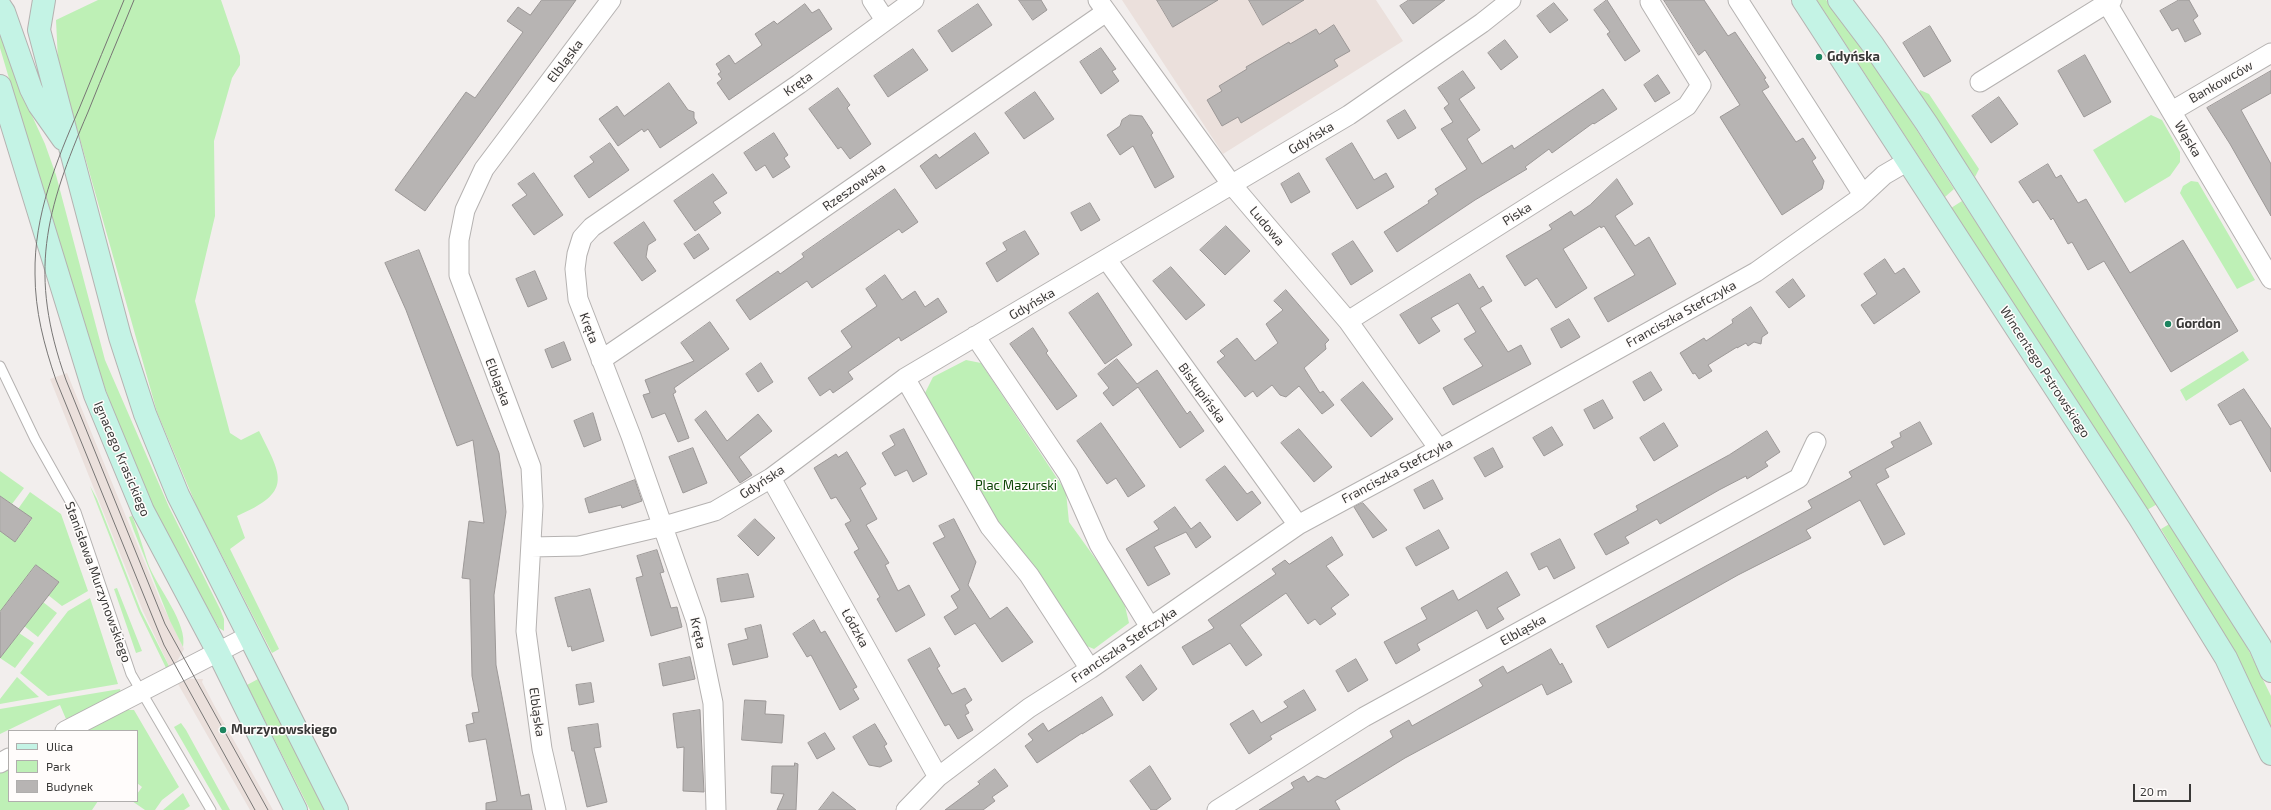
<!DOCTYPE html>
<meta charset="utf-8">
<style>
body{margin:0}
#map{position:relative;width:2271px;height:810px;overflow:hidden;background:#f2eeed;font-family:"Exo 2",sans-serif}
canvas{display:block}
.legend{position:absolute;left:8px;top:730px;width:130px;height:72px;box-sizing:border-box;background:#fffcfb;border:1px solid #b0aead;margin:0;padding:5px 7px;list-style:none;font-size:12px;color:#393837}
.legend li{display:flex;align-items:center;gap:8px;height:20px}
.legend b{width:20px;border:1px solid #b0aead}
.scale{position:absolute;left:2133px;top:784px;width:58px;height:18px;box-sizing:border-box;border:2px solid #393837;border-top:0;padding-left:5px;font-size:12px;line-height:14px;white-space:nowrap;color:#393837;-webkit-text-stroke:3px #fffcfb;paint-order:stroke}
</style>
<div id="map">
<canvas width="2271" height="810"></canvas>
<ul class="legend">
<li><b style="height:5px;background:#c4f3e5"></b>Ulica</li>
<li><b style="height:11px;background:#bef0b6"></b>Park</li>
<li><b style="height:11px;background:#b7b4b3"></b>Budynek</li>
</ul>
<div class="scale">20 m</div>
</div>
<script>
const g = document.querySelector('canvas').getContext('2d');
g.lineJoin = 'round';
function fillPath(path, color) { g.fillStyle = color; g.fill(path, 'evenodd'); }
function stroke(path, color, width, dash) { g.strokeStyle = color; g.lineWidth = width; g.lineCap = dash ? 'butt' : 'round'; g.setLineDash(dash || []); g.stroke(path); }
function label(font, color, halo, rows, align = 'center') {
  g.font = font + ' "Exo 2",sans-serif'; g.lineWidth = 3; g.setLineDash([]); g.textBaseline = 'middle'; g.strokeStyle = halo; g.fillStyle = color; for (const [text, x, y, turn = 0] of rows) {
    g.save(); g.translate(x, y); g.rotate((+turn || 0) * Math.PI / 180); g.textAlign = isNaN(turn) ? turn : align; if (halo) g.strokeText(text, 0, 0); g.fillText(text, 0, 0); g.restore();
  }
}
fillPath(new Path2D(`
 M1122,0H1376L1403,41L1223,154Z
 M67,373L161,602L184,649L176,663L170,668L143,611L50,379Z
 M189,679H203L202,682L214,705L273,810H250L178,684Z`), '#ebe0dc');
fillPath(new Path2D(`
 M98,0H221L240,56V65L232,78L214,141L215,216L195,301L230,433L241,440L259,431C283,478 292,492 237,516L245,538L230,549L279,649L272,653L196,505L157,412L58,61L56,20Z
 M1817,0H1826L1841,14L1861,42L1954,189L1945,197Z
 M0,30L23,96L45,144L56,175L105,360L169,507L220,609L224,619V631L219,628C195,585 168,542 148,496C85,352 45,199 0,48Z
 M1920,90L1929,94L1979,169L1975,177L1919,94Z
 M2151,115L2162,120L2180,152V162L2170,176L2125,203L2093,150Z
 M2191,181L2198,182L2255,280L2237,289L2180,193L2183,186Z
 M1962,201L2159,503L2147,510L1951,208Z
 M2243,351L2249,360L2186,401L2180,390Z
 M966,360L981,363L1066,492L1069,522L1113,583L1125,606L1129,623L1094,649L1082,644L1004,534L928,408L925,393L933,377Z
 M0,471L24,488L12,504L0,496Z
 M90,486L97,499L141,611L170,668L167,670L139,612Z
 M30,492L61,514L88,591L62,606L48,595L59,582L36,565L0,612V531L16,541L32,519L18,509Z
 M132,516C139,532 143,549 149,566C158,588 188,624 183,647L170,621L134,531L129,517Z
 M2171,523L2247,647L2271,696V731L2223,632L2161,529Z
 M117,588L142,651L136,653L114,589Z
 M90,598L118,684L48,696L20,673L68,611Z
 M43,602L57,613L38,637L24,626Z
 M19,633L34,643L15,668L0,658Z
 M17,677L39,697L0,704V699Z
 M258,679L325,810H310L247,685Z
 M120,689L121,693L66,719L60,705L0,734V709Z
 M126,710H134L179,787L162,800L155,810H145L132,801H137V794L142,787L137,783V731H82Z
 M181,723L186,730L230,810H222L174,727Z
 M9,766V801H98L92,810H0V771Z
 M183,793L190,806L184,810H163Z`), '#bef0b6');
const building = new Path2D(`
 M542,0H576L425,211L395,190L466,92L475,98L523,32L507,21L518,7L530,15Z
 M1019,0H1041L1047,10L1033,20Z
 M1157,0H1218L1173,27Z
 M1249,0H1304L1263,25Z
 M1409,0H1445L1413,24L1400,6Z
 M1607,0L1640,51L1625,61L1607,34L1610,32L1594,10Z
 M1664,0H1704L1728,36L1735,32L1766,78L1764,79L1769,87L1762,91L1796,142L1803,138L1816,158L1812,161L1824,181L1822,189L1782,215L1720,117L1740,105L1705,50L1699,55Z
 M2179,0H2189L2198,16L2193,20L2201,34L2185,42L2178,28L2172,31L2160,11Z
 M1554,3L1568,20L1550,33L1537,16Z
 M805,4L812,13L819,9L832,29L729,100L717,83L722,79L718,74L721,72L716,64L729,55L735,64L762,45L755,34L774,21L777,24Z
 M978,4L992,25L952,52L938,31Z
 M1334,25L1350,51L1334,60L1338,66L1241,123L1238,117L1222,126L1207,100L1222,91L1219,86L1247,69L1246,67L1289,42L1290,44L1316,29L1319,34Z
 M1930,26L1951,61L1924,77L1903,43Z
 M1505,40L1518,57L1501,70L1488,53Z
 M1101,48L1116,69L1112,71L1119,81L1101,94L1080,62Z
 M913,49L928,70L888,97L874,76Z
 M2085,55L2111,102L2084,117L2058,71Z
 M1463,71L1475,88L1459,99L1480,130L1467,139L1482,164L1512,145L1514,149L1603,89L1617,109L1594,124L1593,123L1552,153L1549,149L1525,167L1527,169L1475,200L1397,252L1384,232L1429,203L1428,201L1438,194L1435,189L1467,169L1441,129L1453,122L1444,108L1449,104L1438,88Z
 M2271,71V93L2241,110L2271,164V216L2230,144L2207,108Z
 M1658,75L1670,93L1655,102L1644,85Z
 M669,83L688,110L694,112V118L697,123L660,148L648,129L644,132L642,129L618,146L599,119L617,106L624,116Z
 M838,88L850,105L847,108L871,144L850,159L841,147L838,149L809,109Z
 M1035,92L1054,119L1024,139L1005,113Z
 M1999,97L2018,124L1991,143L1972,116Z
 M1405,110L1416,128L1398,139L1387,121Z
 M1130,115L1142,116L1153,133L1151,135L1174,177L1155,188L1133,146L1120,155L1107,135L1120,126L1122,120Z
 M774,133L788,155L784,158L790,167L773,178L765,165L756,171L744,153Z
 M975,133L989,153L936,189L920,166L936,154L939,158Z
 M610,143L629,170L589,198L574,176L594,162L590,157Z
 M1352,143L1374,180L1386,173L1394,187L1357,209L1326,159Z
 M2048,164L2056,178L2061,175L2078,203L2086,199L2130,273L2183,240L2238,331L2171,372L2104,261L2088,270L2072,242L2068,244L2053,218L2051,220L2038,200L2033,203L2019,182Z
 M534,173L563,215L534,235L512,205L527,195L518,184Z
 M1299,173L1310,192L1291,203L1281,184Z
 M713,174L727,193L713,202L721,213L695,231L674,201Z
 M1617,179L1633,204L1615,216L1635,246L1649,237L1676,284L1608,322L1594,298L1635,275L1604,226L1601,228L1600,226L1563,249L1587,288L1556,308L1537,278L1525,286L1506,256L1552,229L1549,225L1571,211L1574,216L1590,205Z
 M895,189L918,222L902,233L899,229L812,288L807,281L750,320L736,300L778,271L780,274L804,257L802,254Z
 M1090,203L1100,220L1081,231L1071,213Z
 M644,222L656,240L648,245L646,257L656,271L642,281L614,243Z
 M1226,226L1250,251L1225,275L1200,250Z
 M1025,231L1039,254L997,282L986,263L1007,250L1003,243Z
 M699,234L709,249L694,259L684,244Z
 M1353,241L1373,271L1351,285L1332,254Z
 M419,250L499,453L506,512L494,595L496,665L521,796L529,794L532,810H486V803L497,801L486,739L469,742L466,725L474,723L472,713L479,712L472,676L470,579L462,578L469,521L484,523L473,440L457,446L406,310L385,263Z
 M1885,259L1895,274L1904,268L1920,292L1874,324L1861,305L1877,294L1864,274Z
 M1171,267L1205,305L1186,320L1153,281Z
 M535,271L547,299L528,307L516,279Z
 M1470,274L1479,289L1483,286L1492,301L1480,308L1508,352L1521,345L1531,364L1453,405L1443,388L1483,366L1464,339L1476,332L1458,303L1431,318L1440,331L1419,344L1400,315Z
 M885,275L902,300L915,291L925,307L938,298L947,312L901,341L899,337L848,372L853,379L833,393L830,389L820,396L808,378L852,347L841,331L877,306L866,289Z
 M1793,279L1805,296L1789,308L1776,292Z
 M1286,290L1329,340L1325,344L1326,349L1304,368L1320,393L1323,391L1334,405L1322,414L1299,386L1286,397L1280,395L1272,385L1257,397L1253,391L1245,397L1217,362L1225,356L1220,351L1237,338L1255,361L1278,343L1266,324L1283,310L1274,301Z
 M1098,293L1132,345L1105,364L1069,313Z
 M1751,307L1768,333L1762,337L1761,344L1754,342L1748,346L1746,343L1737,348V347L1708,365L1712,371L1699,379L1695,373L1693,374L1680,353L1704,338L1706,341L1733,323L1732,320Z
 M1569,319L1580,337L1561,348L1551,329Z
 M710,322L729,349L674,388L676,392L673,394L689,438L678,442L665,413L652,418L643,395L650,393L645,380L694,361L681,343Z
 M1033,328L1048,351L1046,353L1077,396L1057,410L1010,344Z
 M564,342L571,360L552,368L545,350Z
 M1117,359L1137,384L1157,370L1187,414L1190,411L1204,431L1180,448L1138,387L1113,406L1103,393L1109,388L1098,374Z
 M761,363L773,382L758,392L746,374Z
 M1651,372L1662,390L1644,401L1633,382Z
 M1363,382L1393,419L1371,437L1341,400Z
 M2244,389L2271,429V472L2241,420L2230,425L2218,405Z
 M1603,400L1613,418L1594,429L1584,410Z
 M706,411L727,441L758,414L772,431L739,457L752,475L740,483L695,420Z
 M593,413L601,440L584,447L574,421Z
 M1920,422L1932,444L1885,469L1889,477L1876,484L1905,534L1884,545L1860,500L1806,530L1811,538L1738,575L1608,648L1596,626L1812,508L1808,501L1852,477L1849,472L1894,447L1891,442L1901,437L1900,433Z
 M1101,423L1145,486L1128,497L1116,478L1107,484L1077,441Z
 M1664,423L1678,446L1654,461L1640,438Z
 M1552,427L1563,445L1544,456L1533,438Z
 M904,429L927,474L913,482L907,470L895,476L882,453L895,445L890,436Z
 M1299,429L1332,467L1314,482L1281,443Z
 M1767,431L1780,452L1765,462L1768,466L1747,479L1746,476L1719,490L1660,524L1657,519L1625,537L1629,543L1606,555L1594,534L1638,510L1636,506L1729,455Z
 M693,448L707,483L683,493L669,457Z
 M1493,448L1503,467L1485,477L1474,458Z
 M847,452L866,484L860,488L877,519L866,525L889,563L885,565L898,591L909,585L925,615L896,632L877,599L880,597L854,552L859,549L845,524L851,521L836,497L831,499L814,468L836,454L838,457Z
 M1225,466L1247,494L1252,491L1261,503L1237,521L1206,480Z
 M635,480L642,501L622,508L621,505L589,513L585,499Z
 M1433,480L1443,499L1424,509L1414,490Z
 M0,496L32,518L15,542L0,531Z
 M1363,503L1387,530L1373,538L1354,507Z
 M1175,507L1191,529L1200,522L1211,537L1196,548L1186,532L1154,547L1170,574L1148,586L1126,549L1159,529L1154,522Z
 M755,519L775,538L758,556L738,536Z
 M954,519L976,562L968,585L990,619L1007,607L1033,642L1002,662L975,623L955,635L944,617L958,608L951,596L960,590L933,543L945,537L939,526Z
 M1439,530L1449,548L1416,566L1406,548Z
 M1332,537L1343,555L1326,566L1349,595L1331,608L1336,614L1320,625L1315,619L1308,624L1286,593L1240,625L1262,655L1246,666L1230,643L1193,665L1182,647L1214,628L1208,620L1276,574L1272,569L1285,560L1289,564Z
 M1560,539L1575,568L1554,579L1547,566L1539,570L1531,554Z
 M657,550L664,572L660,573L671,608L677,607L682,627L651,636L636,578L643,576L637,556Z
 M36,565L59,582L0,658V612Z
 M1507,572L1520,595L1497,608L1504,619L1487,629L1477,610L1417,644L1420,650L1396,664L1384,642L1427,619L1421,608L1453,590L1458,600Z
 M748,574L754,597L721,602L717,579Z
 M590,589L604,641L572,651L571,646L568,647L555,598Z
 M814,620L821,633L825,631L857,687L853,689L859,699L840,710L811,655L807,657L793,634Z
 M761,625L768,657L733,665L728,644L748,639L745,629Z
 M930,648L940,666L937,668L952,694L965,688L972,700L965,705L969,713L965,715L973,730L958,739L949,724L945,726L908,660Z
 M1551,649L1560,665L1562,663L1572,682L1547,695L1542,684L1405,758L1335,801L1340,810H1259L1294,788L1291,783L1304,776L1308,782L1317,776L1325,779L1393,737L1390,731L1409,720L1412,726L1483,686L1479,680L1503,666L1507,673Z
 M690,657L695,679L663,686L659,664Z
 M1356,659L1368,680L1348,692L1336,671Z
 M1141,665L1157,689L1143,701L1126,677Z
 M591,683L594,702L579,705L576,685Z
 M1304,690L1316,710L1270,736L1272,739L1249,754L1230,724L1253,710L1261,723L1288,707L1284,702Z
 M1102,697L1113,715L1082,734V733L1037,763L1025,746L1033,740L1028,734L1043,723L1048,731Z
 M745,700L766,701L765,714L784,715L782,743L742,740Z
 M700,710L704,792L683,791L684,747L677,748L673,714Z
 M598,724L601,747L594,748L607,802L587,807L574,751H572L568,728Z
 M875,724L887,744L884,746L892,761L880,767L869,765L853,737Z
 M825,733L835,749L817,759L808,743Z
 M795,763L798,764L796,810H777L784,794L771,793L772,766H794Z
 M1150,766L1171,799L1156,810H1151L1130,781Z
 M995,769L1008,786L992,797L995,801L983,810H945L980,784L978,782Z
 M833,792L856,810H819Z`);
fillPath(building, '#b7b4b3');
stroke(building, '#9c9897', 1);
const service = new Path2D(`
 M0,366L35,439L76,512L131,674L211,810`);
const minor = new Path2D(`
 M872,0L885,20
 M1098,0L1232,185L1348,321L1439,449
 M1738,0L1862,193
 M2105,0L2271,279
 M1980,82L2112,0
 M2172,111L2271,53
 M1107,260L1298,525
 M1348,321L1687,106L1701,85L1650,2
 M975,336L1068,474L1099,544L1150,627
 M601,360L770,245L1106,12
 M905,378L990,527L1029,575L1090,669
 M771,478L938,777
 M531,547L579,546L664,526L715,511L771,478L905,378L1349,115L1482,23L1511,0
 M65,731L249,636
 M0,763L9,758
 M556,810L542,749L526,631L533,506L531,467L459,275V240L465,210L484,169L611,0
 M716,810L713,703L696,621L631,436L578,299L575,269L577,254L582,238L592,227L799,84L914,0
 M906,810L938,777L1029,708L1090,669L1298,525L1439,449L1756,272L1856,201L1884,175L1908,161
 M1217,810L1364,717L1799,478L1816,442`);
const secondary = new Path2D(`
 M44,0L39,30L120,337L145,414L178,495L337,810
 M1803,0L2139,517L2226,658L2271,754
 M1839,0L1873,45L1927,124L2260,646L2271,671
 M0,6L4,12L31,89L39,105L63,139
 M0,86L95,395L143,511L218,652L296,810`);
stroke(service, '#b5b2b1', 11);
stroke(minor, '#b5b2b1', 21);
stroke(secondary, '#b5b2b1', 24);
stroke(service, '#fff', 9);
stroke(minor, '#fff', 19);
stroke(secondary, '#c4f3e5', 22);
stroke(new Path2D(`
 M124,0C109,36 94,73 79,109C56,162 34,215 35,274C35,311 44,345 56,380L164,645L255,810
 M134,0C119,37 103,74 88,112C45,212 28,273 66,380L165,624L268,810`), '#787675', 1);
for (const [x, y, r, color] of [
 [1819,57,4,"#1c845f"],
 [2168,324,4,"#1c845f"],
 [223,730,4,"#1c845f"]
]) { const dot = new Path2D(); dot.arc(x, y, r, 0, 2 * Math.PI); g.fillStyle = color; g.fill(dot); stroke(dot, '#fffcfb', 1.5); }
label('bold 13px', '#393837', '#fffcfb', [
 ["Gdyńska",1827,57],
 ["Gordon",2176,324],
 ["Murzynowskiego",231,730]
], 'left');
label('13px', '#393837', '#fffcfb', [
 ["Elbląska",565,61,-53],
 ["Bankowców",2221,82,-30],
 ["Kręta",798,84,-35],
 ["Gdyńska",1311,138,-31],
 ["Wąska",2188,139,59],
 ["Rzeszowska",854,187,-35],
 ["Piska",1517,214,-32],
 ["Ludowa",1267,226,50],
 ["Gdyńska",1032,304,-30],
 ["Franciszka Stefczyka",1681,314,-29],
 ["Kręta",589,328,69],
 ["Wincentego Pstrowskiego",2045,372,57],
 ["Elbląska",498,382,69],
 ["Biskupińska",1202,393,54],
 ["Ignacego Krasickiego",122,459,67],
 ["Franciszka Stefczyka",1397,471,-28],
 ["Gdyńska",762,482,-33],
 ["Stanisława Murzynowskiego",98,582,70],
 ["Łódzka",855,628,61],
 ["Elbląska",1523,630,-29],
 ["Kręta",698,633,77],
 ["Franciszka Stefczyka",1124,645,-34],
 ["Elbląska",537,712,82]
]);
label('13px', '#0b4303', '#fffcfb', [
 ["Plac Mazurski",1016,486]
]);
</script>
